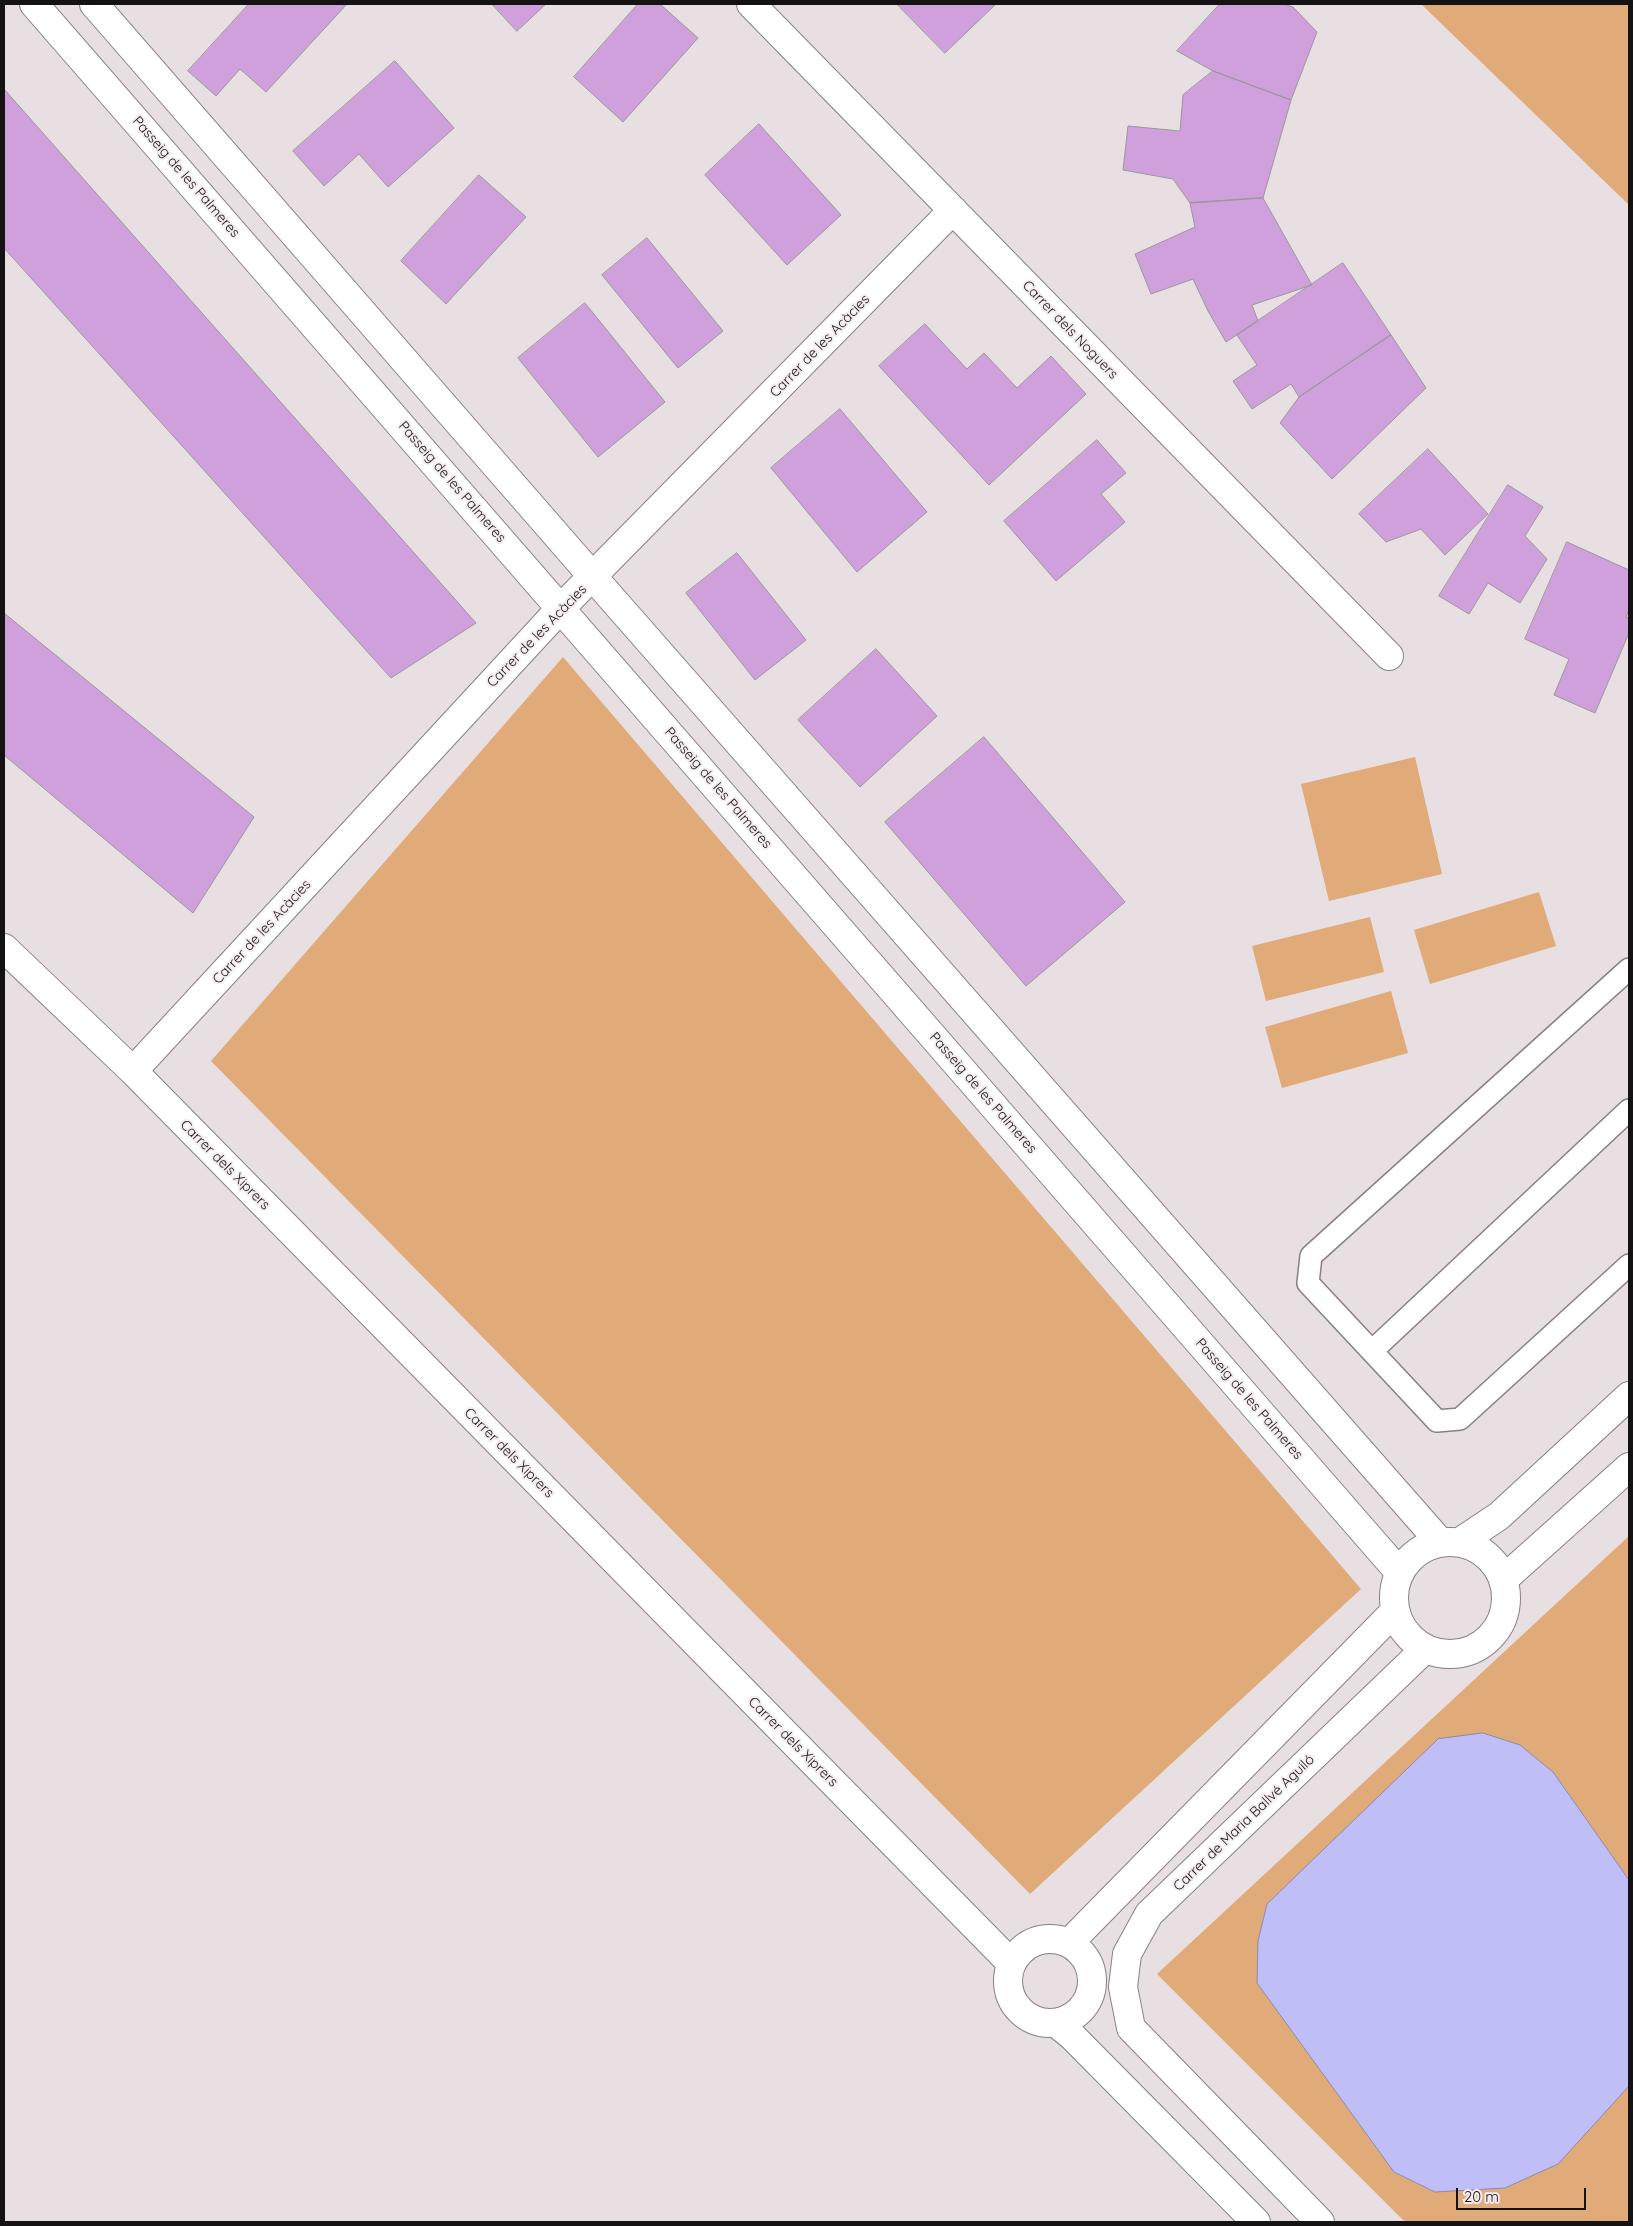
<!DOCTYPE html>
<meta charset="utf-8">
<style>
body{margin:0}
#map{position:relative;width:1633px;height:2226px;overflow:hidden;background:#e7dfe2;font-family:Quicksand,sans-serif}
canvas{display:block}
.frame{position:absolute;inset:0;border:5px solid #151213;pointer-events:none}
.scale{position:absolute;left:1456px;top:2188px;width:130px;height:22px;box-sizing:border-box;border:2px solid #151213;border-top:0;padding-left:6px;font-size:15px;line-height:18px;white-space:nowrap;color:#151213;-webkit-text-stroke:4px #f4ecef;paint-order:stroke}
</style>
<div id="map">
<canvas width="1633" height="2226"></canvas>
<div class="frame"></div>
<div class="scale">20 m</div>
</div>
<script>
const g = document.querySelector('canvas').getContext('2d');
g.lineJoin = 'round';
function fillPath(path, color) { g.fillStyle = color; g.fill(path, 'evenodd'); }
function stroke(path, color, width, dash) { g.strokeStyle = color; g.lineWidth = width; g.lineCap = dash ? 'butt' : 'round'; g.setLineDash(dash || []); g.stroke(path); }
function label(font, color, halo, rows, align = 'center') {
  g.font = font + ' Quicksand,sans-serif'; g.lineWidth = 4; g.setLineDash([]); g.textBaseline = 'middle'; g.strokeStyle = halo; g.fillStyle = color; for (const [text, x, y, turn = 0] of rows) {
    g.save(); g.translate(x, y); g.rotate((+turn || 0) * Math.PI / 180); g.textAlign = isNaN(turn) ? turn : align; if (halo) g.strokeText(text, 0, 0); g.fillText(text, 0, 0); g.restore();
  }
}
fillPath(new Path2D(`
 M1421,4H1629V205Z
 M563,657L1361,1589L1030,1894L211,1061Z
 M1415,757L1442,874L1329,901L1301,784Z
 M1539,892L1556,946L1430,984L1414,930Z
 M1370,917L1384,972L1266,1001L1252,946Z
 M1391,991L1408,1053L1282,1088L1265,1027Z
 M1629,1536V2222H1405L1157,1974Z`), '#e0aa79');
const water = new Path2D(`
 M1483,1733L1520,1745L1553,1772L1629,1880V2086L1558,2164L1505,2188L1435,2192L1394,2172L1257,1983L1258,1941L1267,1904L1438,1739Z`);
fillPath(water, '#bfbef6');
stroke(water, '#8c8ab2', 1);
const building = new Path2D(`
 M249,4H347L266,92L240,69L216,96L188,71Z
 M492,4H546L517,31Z
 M638,4H660L698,38L623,122L574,77Z
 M897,4H996L945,53Z
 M1220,4H1284L1293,7L1317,32L1291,100L1213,71L1177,51Z
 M395,61L454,128L388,187L359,154L324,186L293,151Z
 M1213,71L1291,100L1263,198L1190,203L1173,179L1123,170L1128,126L1180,131L1183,95Z
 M4,89L476,623L391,678L4,248Z
 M759,124L841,215L787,265L705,175Z
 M479,175L526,217L446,304L401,261Z
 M1263,198L1312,285L1252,305L1258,321L1226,342L1208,311L1193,279L1151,294L1135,254L1195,227L1190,203Z
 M647,238L723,331L678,368L602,275Z
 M1343,263L1391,335L1299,397L1291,384L1252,409L1233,381L1257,365L1237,335Z
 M585,303L665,402L598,457L518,358Z
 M925,324L967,369L984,353L1017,388L1051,356L1086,394L989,485L879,366Z
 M1391,335L1426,388L1332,479L1280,423L1299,397Z
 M840,409L927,512L857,572L771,468Z
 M1097,440L1126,473L1101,494L1125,522L1056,581L1004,521Z
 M1428,449L1488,514L1445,555L1421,529L1386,542L1359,514Z
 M1508,485L1543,507L1525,536L1547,559L1520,603L1488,583L1469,614L1439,596Z
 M1567,542L1629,570V610L1626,617L1629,618V633L1595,713L1554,695L1569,659L1525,639Z
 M737,553L806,640L755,680L686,593Z
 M4,613L254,817L193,913L4,755Z
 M876,649L937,716L860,787L798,720Z
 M984,737L1125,902L1026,986L885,822Z`);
fillPath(building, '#cfa0db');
stroke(building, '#9a969b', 1);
const service = new Path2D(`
 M1629,969L1311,1256L1308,1283L1437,1421L1460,1419L1629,1265
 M1372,1351L1629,1110`);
const minor = new Path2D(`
 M34,4L1400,1573
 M94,4L593,577L1440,1542
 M751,4L1389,656
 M4,948L133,1071L1011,1963
 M133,1071L561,608L953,210
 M1394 1598a56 56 0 1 1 112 0a56 56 0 1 1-112 0Z
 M1460,1542L1499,1516L1629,1396
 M1504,1579L1629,1467
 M1008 1981a42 42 0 1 1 84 0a42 42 0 1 1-84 0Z
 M1069,1943L1395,1611
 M1056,2023L1072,2036L1256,2222
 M1320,2222L1131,2028L1123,1987L1127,1954L1149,1914L1425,1649`);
stroke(service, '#878082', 24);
stroke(minor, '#878082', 30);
stroke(service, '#fff', 21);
stroke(minor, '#fff', 28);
label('14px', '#151213', '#f4ecef', [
 ["Passeig de les Palmeres",186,177,49],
 ["Carrer dels Noguers",1070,330,46],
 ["Carrer de les Acàcies",820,346,-46],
 ["Passeig de les Palmeres",452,482,49],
 ["Carrer de les Acàcies",537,636,-46],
 ["Passeig de les Palmeres",718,788,49],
 ["Carrer de les Acàcies",262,932,-47],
 ["Passeig de les Palmeres",983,1093,49],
 ["Carrer dels Xiprers",225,1165,45],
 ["Passeig de les Palmeres",1249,1399,49],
 ["Carrer dels Xiprers",509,1453,45],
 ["Carrer dels Xiprers",793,1742,45],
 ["Carrer de Maria Ballvé Aguiló",1244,1823,-44]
]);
</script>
